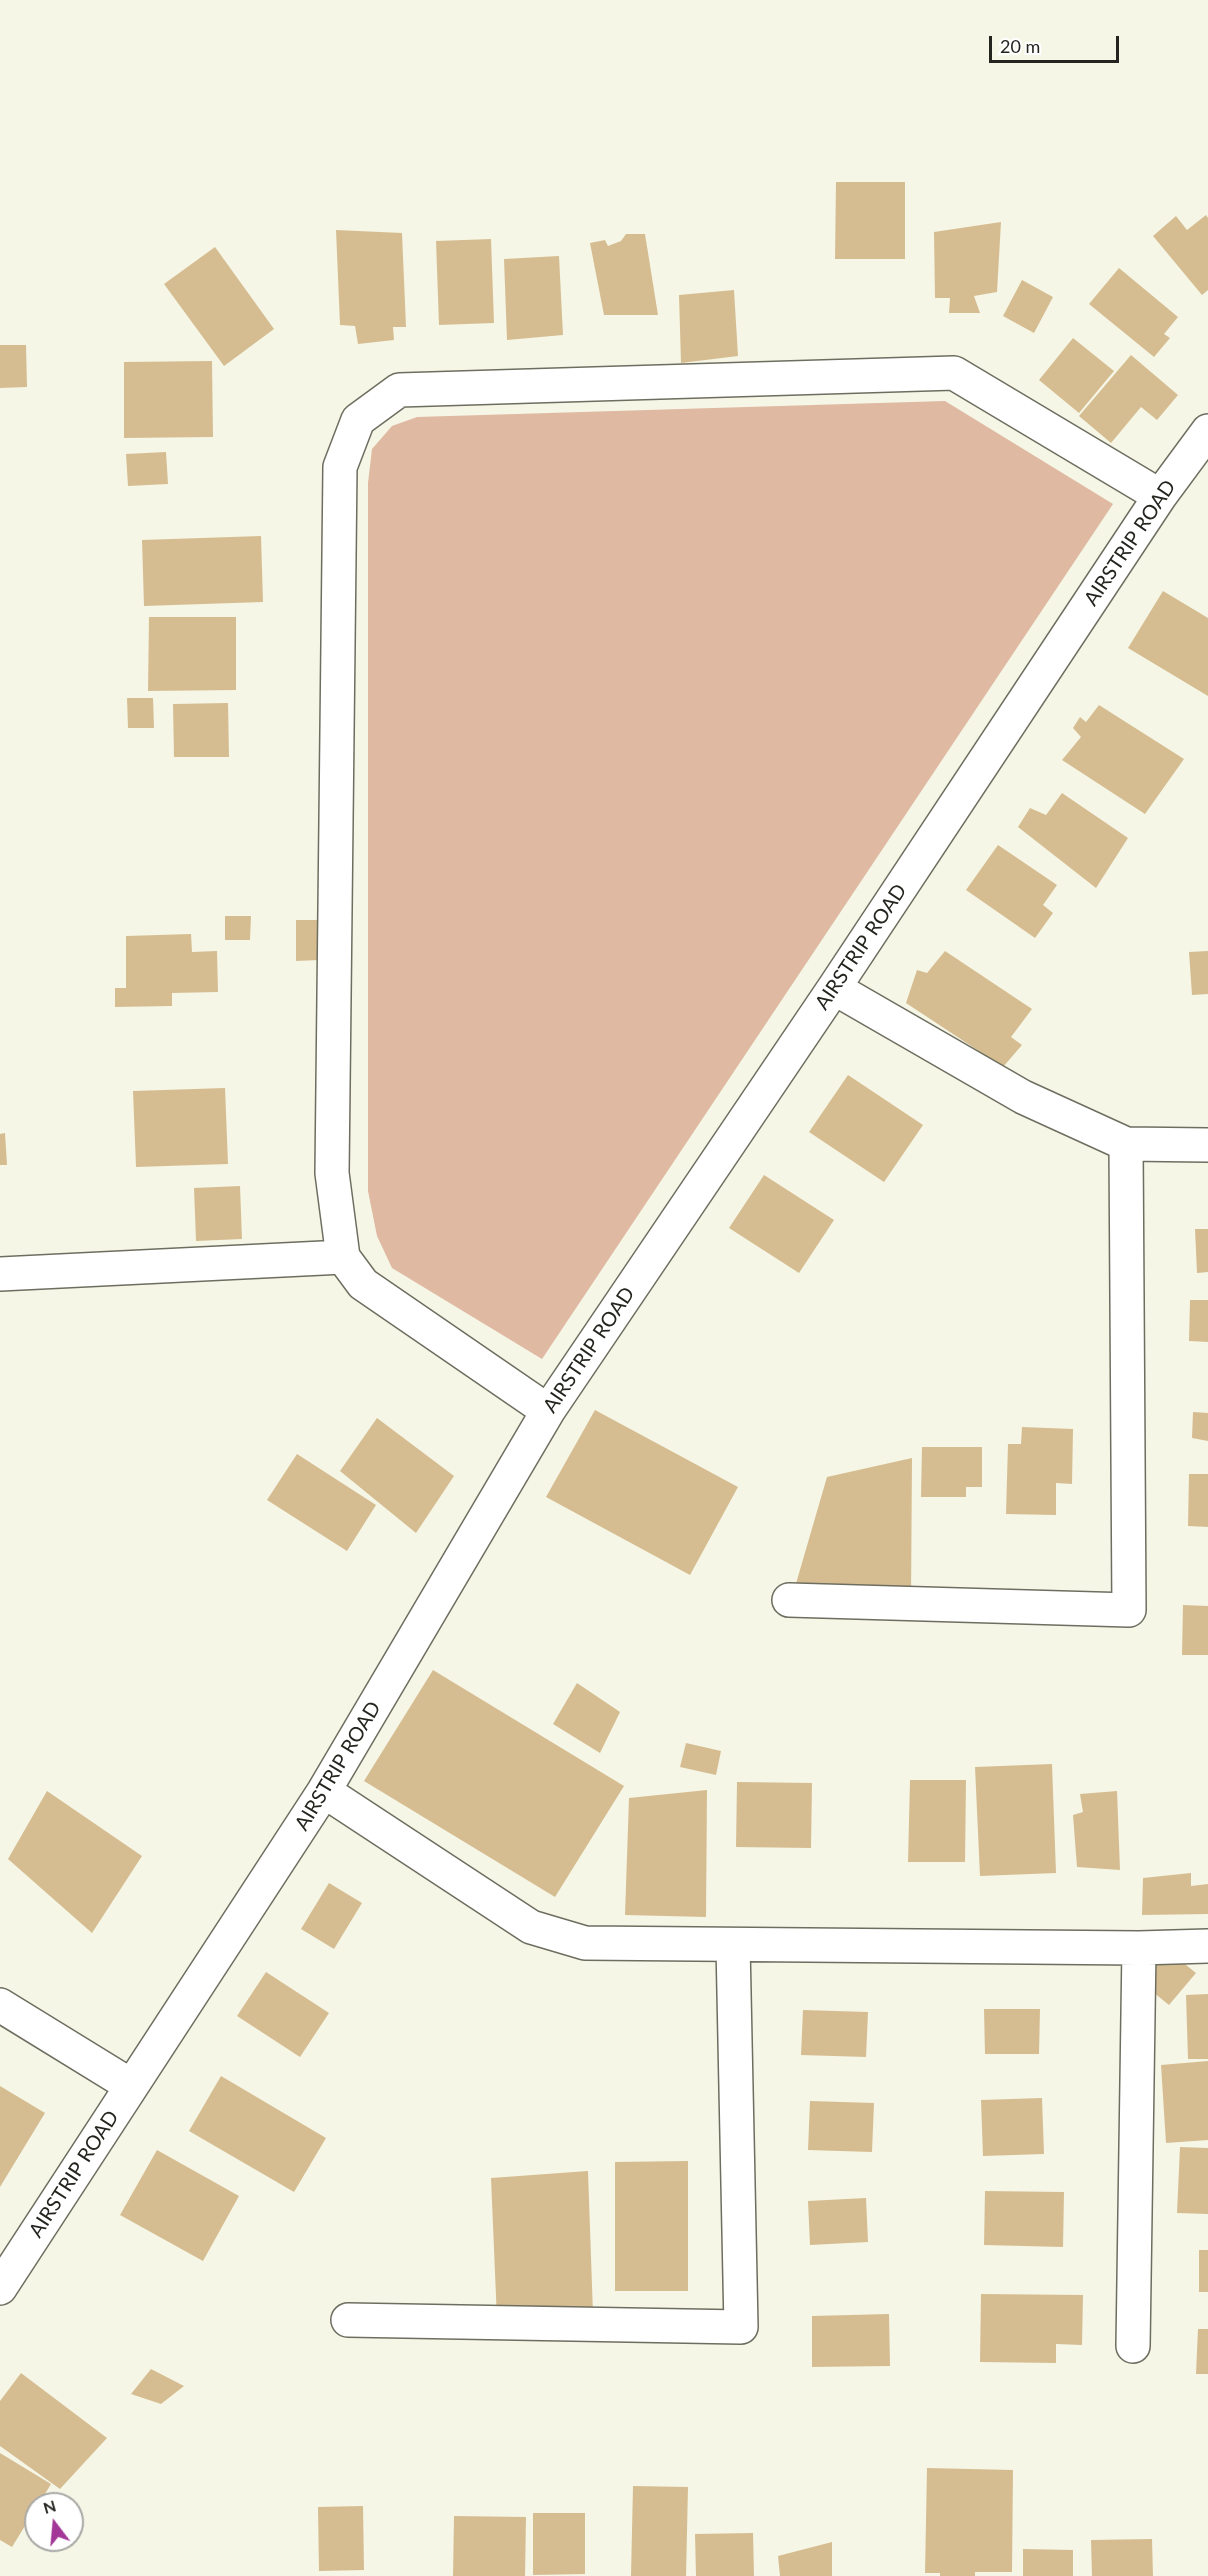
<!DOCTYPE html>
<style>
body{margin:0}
#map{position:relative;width:1208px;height:2576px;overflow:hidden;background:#f5f6e6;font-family:Lato,sans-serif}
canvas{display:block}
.north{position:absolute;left:24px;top:2492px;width:60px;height:60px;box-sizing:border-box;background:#fff;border:2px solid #a8a8a5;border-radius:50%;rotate:344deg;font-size:16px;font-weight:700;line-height:24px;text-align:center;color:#25251f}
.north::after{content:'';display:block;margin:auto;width:21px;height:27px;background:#a23797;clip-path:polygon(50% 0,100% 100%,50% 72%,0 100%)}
.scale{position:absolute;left:989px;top:36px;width:130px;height:27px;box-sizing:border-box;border:3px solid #25251f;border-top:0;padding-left:8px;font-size:18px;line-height:21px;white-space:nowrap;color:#25251f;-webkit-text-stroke:4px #fff;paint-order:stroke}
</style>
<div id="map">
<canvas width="1208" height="2576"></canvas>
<div class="north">N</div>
<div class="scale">20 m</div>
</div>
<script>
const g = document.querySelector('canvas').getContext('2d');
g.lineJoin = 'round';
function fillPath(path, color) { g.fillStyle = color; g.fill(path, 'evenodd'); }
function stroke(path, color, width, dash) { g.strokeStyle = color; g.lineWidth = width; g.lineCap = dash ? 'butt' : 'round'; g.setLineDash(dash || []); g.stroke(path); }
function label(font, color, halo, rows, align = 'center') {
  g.font = font + ' Lato,sans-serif'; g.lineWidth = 4.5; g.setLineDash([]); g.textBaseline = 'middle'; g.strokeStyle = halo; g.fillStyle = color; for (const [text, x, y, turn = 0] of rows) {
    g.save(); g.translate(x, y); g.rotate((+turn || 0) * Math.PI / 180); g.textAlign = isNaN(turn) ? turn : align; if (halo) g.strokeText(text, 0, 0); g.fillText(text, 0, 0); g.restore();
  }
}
fillPath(new Path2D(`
 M945,401L1113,504L542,1359L392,1268L377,1236L368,1191V483L372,449L392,426L417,417Z`), '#dfb9a2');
fillPath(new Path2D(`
 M836,182H905V259H835Z
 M1206,215L1208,218V290L1202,295L1153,236L1176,216L1187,230Z
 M1001,222L997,292L974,296L980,313H949L950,298H935L934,232Z
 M336,230L402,233L406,327H393L394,340L358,344L355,326L340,325Z
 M626,234H645L658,315H604L590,243L605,240L608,246L621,241Z
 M491,239L494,323L439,325L436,241Z
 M215,247L274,329L224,366L164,284Z
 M559,256L563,335L507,340L504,259Z
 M1119,268L1178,317L1164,334L1170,338L1154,357L1089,304Z
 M1022,280L1053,297L1034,333L1003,316Z
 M734,290L738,356L681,363L679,295Z
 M1073,338L1114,371L1079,413L1039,380Z
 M0,345H26L27,387L0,388Z
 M1131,355L1178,395L1157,420L1141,407L1111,443L1079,416Z
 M212,361L213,437L124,438V362Z
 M166,452L168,484L128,486L126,454Z
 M261,536L263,602L144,606L142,540Z
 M1163,591L1208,618V696L1128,648Z
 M149,617H236V690L148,691Z
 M127,698H153L154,728H128Z
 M228,703L229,757H174L173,704Z
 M1099,705L1184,759L1145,814L1062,760L1081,737L1073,728L1080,717L1086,722Z
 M1062,793L1128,838L1096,888L1018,827L1030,808L1046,815Z
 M998,845L1057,885L1043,905L1053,913L1035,938L966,890Z
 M225,916H251L250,940H225Z
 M296,920H317L319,960L296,961Z
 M191,934L192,952L217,951L218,992L172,993V1006L115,1007V988H126V936Z
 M945,951L1032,1009L1011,1037L1022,1045L1003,1067L906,1003L917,970L927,973Z
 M1208,951V994L1192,995L1189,952Z
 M848,1075L923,1125L884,1182L809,1132Z
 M225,1088L228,1164L136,1167L133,1091Z
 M5,1133L7,1165H0V1134Z
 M764,1175L834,1220L799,1273L729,1228Z
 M240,1186L242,1239L196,1241L194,1188Z
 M1195,1229H1208V1272L1197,1273Z
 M1190,1300H1208V1342L1189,1341Z
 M595,1410L738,1487L690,1575L546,1497Z
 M1193,1412L1208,1413V1441L1192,1438Z
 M377,1418L454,1476L416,1533L340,1471Z
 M1022,1427L1073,1429L1072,1484L1056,1483V1515L1006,1514L1008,1444H1021Z
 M922,1447H982V1487H966V1497H921Z
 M297,1454L376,1505L347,1551L267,1500Z
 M912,1458L911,1599L795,1587L827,1477Z
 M1189,1474H1208V1527L1188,1526Z
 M1183,1605L1208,1606V1655H1182Z
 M433,1670L624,1786L555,1897L364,1781Z
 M577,1683L620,1712L600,1753L553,1724Z
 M686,1743L721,1751L716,1775L680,1767Z
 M1052,1764L1056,1873L980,1876L975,1767Z
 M910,1780H966L965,1862H908Z
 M737,1782L812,1783L811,1848L736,1847Z
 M707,1790L706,1917L625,1915L629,1798Z
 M47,1791L142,1856L92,1933L8,1859Z
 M1117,1791L1120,1870L1077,1867L1073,1815L1083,1812L1080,1794Z
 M1191,1873V1886L1208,1884V1914L1142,1915L1143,1878Z
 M329,1883L362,1903L334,1949L301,1929Z
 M1165,1948L1196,1973L1169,2005L1138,1980Z
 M266,1972L329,2013L300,2057L237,2016Z
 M1208,1994V2059H1188L1186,1995Z
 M984,2009H1040L1039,2054H985Z
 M803,2010L868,2012L866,2057L801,2055Z
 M1208,2061V2140L1166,2143L1161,2065Z
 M221,2076L326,2138L294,2192L189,2131Z
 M0,2086L45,2113L0,2187Z
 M1042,2098L1044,2154L983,2156L981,2100Z
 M810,2101L874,2103L872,2152L808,2150Z
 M1180,2147L1208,2148V2214L1177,2213Z
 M157,2150L239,2196L203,2261L120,2215Z
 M688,2161V2291H615V2162Z
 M588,2171L593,2314L497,2320L491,2178Z
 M985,2191L1064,2192L1063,2247L984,2245Z
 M866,2198L868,2242L810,2245L808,2201Z
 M1199,2250H1208V2292H1199Z
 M981,2294L1083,2295L1082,2345L1056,2344V2363L980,2362Z
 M889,2314L890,2366L812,2367V2316Z
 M1198,2329H1208V2374H1196Z
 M151,2369L184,2386L161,2404L131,2394Z
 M21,2373L107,2438L60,2489L0,2446V2401Z
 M0,2453L51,2484L39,2504H36V2508L12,2547L0,2540Z
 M927,2468L1013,2470L1012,2572H975V2576H940V2573H925Z
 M633,2486L688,2487L686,2576H631Z
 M363,2506L364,2570L319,2571L318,2507Z
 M533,2513H585V2574L533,2575Z
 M454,2516L526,2517L525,2576H453Z
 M753,2533L754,2576H696L695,2534Z
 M1152,2539L1153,2576H1092L1091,2540Z
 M832,2542V2576H780L778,2556Z
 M1023,2549L1073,2550V2576H1023Z`), '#d6bd91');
const minor = new Path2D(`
 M834,988L1023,1097L1126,1144L1208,1145
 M0,1274L343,1257
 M548,1411L363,1284L343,1257L332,1173L340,467L358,420L399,390L954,373L1160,496
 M789,1600L1129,1610L1126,1144
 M324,1791L531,1927L585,1943L1139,1948L1208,1946
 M0,2005L130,2085
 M0,2288L324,1791L548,1411L834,988L1160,496L1208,431
 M348,2320L741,2327L733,1945
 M1133,2346L1139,1948`);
stroke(minor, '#6e6e60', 36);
stroke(minor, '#fff', 33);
label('20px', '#25251f', '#fff', [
 ["AIRSTRIP ROAD",1130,543,-56],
 ["AIRSTRIP ROAD",861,947,-56],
 ["AIRSTRIP ROAD",589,1350,-56],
 ["AIRSTRIP ROAD",338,1766,-59],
 ["AIRSTRIP ROAD",74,2174,-57]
]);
</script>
